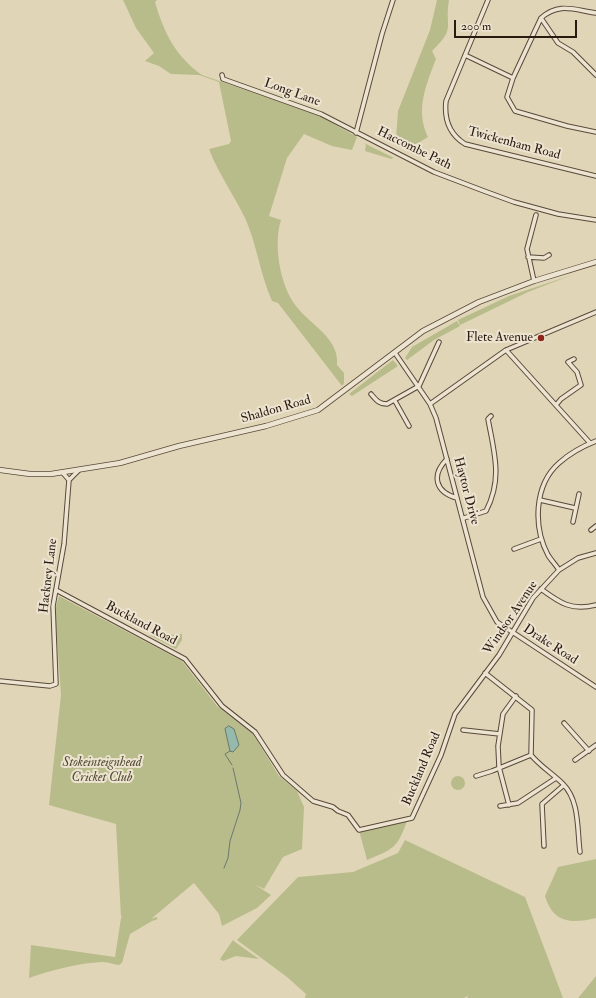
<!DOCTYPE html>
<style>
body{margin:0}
#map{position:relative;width:596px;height:998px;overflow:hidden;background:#e1d5b7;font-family:"IM FELL Double Pica",serif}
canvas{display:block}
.scale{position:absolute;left:454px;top:20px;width:123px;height:18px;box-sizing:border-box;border:2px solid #2a1a10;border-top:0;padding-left:5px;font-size:12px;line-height:14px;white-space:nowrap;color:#2a1a10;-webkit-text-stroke:3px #ece4d0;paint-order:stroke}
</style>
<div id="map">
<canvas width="596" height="998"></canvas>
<div class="scale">200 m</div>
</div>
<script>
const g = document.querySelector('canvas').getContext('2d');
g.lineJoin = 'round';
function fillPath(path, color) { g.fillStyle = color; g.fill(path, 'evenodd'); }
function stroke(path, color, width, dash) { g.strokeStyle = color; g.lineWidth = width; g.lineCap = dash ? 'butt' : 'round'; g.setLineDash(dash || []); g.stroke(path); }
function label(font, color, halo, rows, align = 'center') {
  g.font = font + ' "IM FELL Double Pica",serif'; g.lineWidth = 4; g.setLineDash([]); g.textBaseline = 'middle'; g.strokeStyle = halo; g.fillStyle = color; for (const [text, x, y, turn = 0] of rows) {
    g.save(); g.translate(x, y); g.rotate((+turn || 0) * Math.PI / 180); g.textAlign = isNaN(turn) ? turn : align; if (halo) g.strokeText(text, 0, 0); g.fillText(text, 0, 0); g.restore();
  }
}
fillPath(new Path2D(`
 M123,0H157L155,2C164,33 176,57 202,75L320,116L357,137L352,150L332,146L304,134L287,158L269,216L281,220C273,244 280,286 296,306C309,324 340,338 337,365L344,373V383L342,386L278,303L272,301C260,274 257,245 245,218C234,195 218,173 209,149L229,144L231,141L219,82L199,75L171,74L159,66L145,61L154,53L136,28Z
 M437,0H449C444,28 457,27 432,51L436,59C426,85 415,110 428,137C415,145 409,150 396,139L398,111L430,30Z
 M364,143L394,158L391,159L365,151L366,145Z
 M572,275L528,292L460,325L458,320L509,296Z
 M457,321L460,326L434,340L407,360L405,358L412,347Z
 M393,360L398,366L352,396L349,394Z
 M59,596L182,661L217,706L253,734L279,776L297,791L304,807L302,849L283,857L264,889L254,884L271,895L257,908L222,926L219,914L194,883L151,919L156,917L158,919L152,921L130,934L122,963L119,965C115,965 109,962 102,962C78,963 52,970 29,978L31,945L115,957L121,918L123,915L121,917L116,824L49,805L61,695L55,610Z
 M182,634V640L176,649L149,635L157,636Z
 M451 783a7 7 0 1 1 14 0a7 7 0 1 1-14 0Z
 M407,821C397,849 393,849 367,860L359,830Z
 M405,840L525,897L563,998H467L468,996L464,998H305L306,994L287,977L237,940L298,877L353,872L398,853Z
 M596,859V918C571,924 553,923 545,896L558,867Z
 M233,940L235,942L259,959L236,956L223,961L220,959Z
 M596,976V998H578L579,997Z`), '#b8bc8a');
const water = new Path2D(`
 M229,726L234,729L239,745L233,752L230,751L225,729Z`);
fillPath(water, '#95b9ab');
stroke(water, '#6a796d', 1);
stroke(new Path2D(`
 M230,751L225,754L232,765
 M224,868L228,858L230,841L240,810L241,803L233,768`), '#6a796d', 1);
const minor = new Path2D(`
 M488,0L446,101C444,119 449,134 465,144L596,176
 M541,18L558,43L573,52L596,75
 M465,55L513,78L507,97L515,111L567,126L596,132
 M222,75L223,79L321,114L434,172L484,191L514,202L558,214L596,220
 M513,78L541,18C559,2 574,10 596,13
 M356,133L382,34L393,0
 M528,257L544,258L549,255
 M534,281L527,249L536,215
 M506,350L590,443
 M395,353L430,404L436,418L483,597L497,622L596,687
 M371,394C376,400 379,404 387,404L419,386L439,342
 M395,401L409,426
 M430,404L506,350L596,312
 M556,405L561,399L581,385L577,372L568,362L574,359
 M447,459C431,475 435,492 457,498
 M69,480L79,470
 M540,500L575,508
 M464,518L486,511C503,479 494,452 488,419L491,416
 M573,522L579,494
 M591,530L596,526
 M514,549L541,539
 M559,570C556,565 551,560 548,555C533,527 534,485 559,463C569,454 583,446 596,441
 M541,589C560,603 571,611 596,605
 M56,590L185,659L222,706L255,732L283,775L313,801L333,807L338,811L348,815L359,830L412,818L441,755L455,714L499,655L533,598L559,570L578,558L596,553
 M485,673L532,710L531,755C540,766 553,774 563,784C580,801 577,830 580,852
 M0,681L50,686L56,684L53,606L64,544L69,480L63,473
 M564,723L589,751
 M463,730L500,734
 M575,760L596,745
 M476,776L492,771L531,755
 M509,805L499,767L498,746L503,714L516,696
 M500,806L518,803L556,778
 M544,846L542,804L564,785`);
const tertiary = new Path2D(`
 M0,470L30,474H51L120,463L179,446L266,426L318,410L423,331L479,302L534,281L596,262`);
stroke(minor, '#58493a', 5.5);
stroke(tertiary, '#58493a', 6);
stroke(minor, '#ece4d0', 3.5);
stroke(tertiary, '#ece4d0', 4.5);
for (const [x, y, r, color] of [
 [541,338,4,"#8f2418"]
]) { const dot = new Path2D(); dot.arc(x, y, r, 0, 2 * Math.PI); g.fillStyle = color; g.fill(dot); stroke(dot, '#ece4d0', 1.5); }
label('13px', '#2a1a10', '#ece4d0', [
 ["Long Lane",292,93,20],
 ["Twickenham Road",514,144,15],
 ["Haccombe Path",414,149,26],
 ["Shaldon Road",276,410,-16],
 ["Haytor Drive",466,491,75],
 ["Hackney Lane",49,576,-83],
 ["Windsor Avenue",511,618,-56],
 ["Buckland Road",141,624,28],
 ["Drake Road",550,645,33],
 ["Buckland Road",422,769,-67]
]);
label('13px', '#2a1a10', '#ece4d0', [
 ["Flete Avenue",533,338]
], 'right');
label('italic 13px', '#554b35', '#ece4d0', [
 ["Stokeinteignhead",102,763],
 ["Cricket Club",102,778]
]);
</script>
